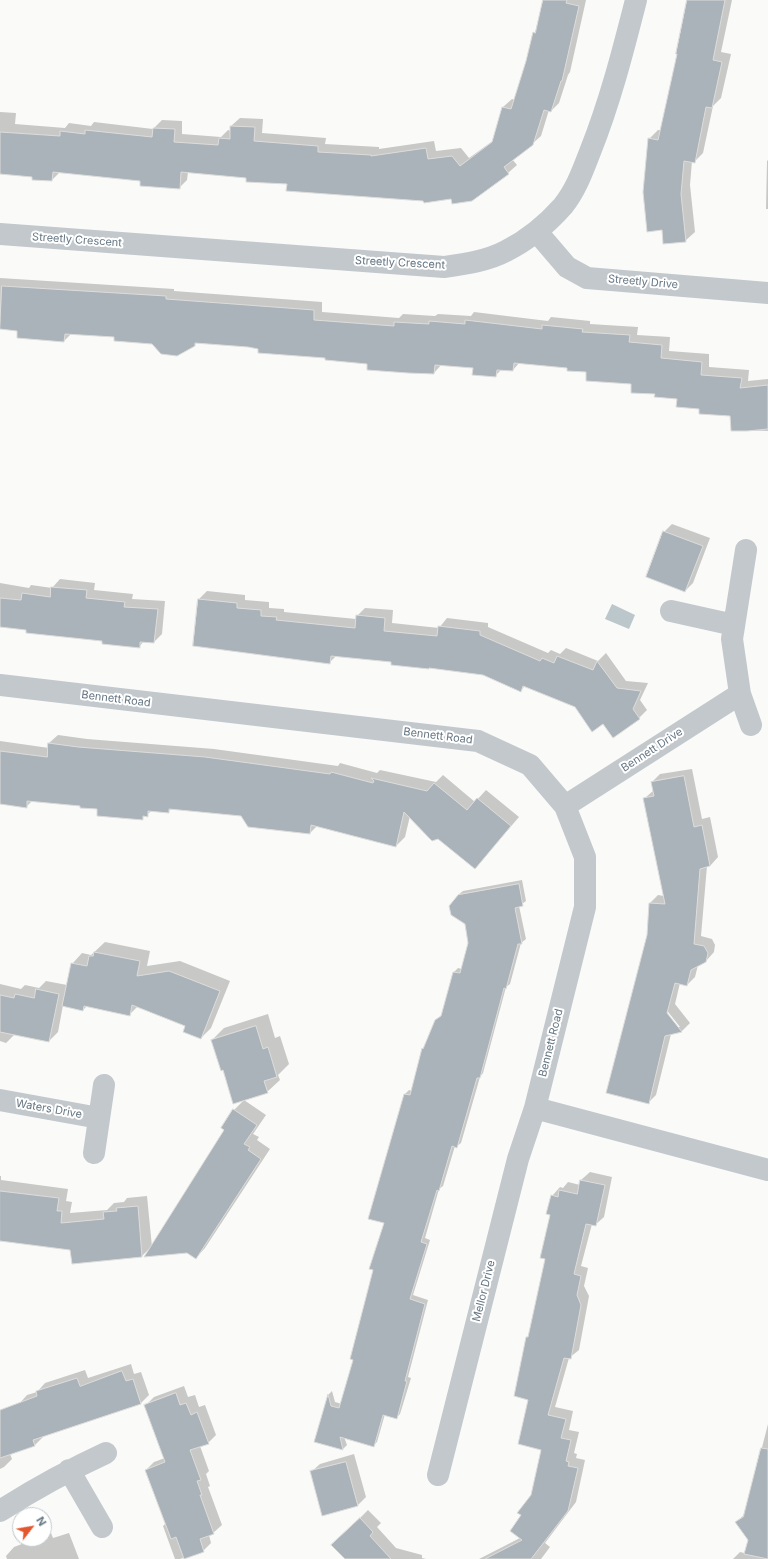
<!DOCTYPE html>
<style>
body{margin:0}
#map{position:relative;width:768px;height:1559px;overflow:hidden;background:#fafaf8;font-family:Inter,sans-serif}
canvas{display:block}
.north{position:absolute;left:12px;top:1507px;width:40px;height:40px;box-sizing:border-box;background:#fff;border:1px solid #c1c8cd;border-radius:50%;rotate:59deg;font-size:11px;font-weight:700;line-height:16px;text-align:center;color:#657683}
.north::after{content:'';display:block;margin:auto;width:14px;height:18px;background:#e4572e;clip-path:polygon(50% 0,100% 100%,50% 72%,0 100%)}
</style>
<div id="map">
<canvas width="768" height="1559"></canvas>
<div class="north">N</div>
</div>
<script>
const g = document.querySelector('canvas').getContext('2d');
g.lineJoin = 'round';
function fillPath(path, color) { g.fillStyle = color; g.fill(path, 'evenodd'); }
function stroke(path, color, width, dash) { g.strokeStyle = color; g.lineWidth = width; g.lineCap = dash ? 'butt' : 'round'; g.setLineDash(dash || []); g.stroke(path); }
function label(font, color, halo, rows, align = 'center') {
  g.font = font + ' Inter,sans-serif'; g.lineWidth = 4; g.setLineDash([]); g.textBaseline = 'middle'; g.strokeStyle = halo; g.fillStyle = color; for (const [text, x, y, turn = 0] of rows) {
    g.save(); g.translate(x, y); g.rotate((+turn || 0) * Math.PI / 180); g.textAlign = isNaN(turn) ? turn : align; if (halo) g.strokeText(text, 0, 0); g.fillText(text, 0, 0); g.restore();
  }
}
fillPath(new Path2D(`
 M612,604L635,615L629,629L605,619Z`), '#bbc7cb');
fillPath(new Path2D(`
 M544,0H586L570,72L568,75L559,103L551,111L549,110L541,136L532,144L512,159L517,165L508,173L472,200L452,198L424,200L248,177L188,172L187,180L179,188L141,180L60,172L52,180L33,176L0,173V112L16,113L15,124L65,128L69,123L91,126L94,122L153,129L162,120L182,121V134L221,137L228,130L231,131V126L240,118L263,119L262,133L326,138L325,144L379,147V149L434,141L436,151L461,148L469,158L494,140L503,107L512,99L515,100L527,62L534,33L537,30Z
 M688,0H732L721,52L731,54L721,98L713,106L703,153L694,162L692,161L690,185L695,232L685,241L649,139L658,130H661L679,54Z
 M768,160V209H766L767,161Z
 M0,278L174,289V291L322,302V312L399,318L403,314L435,316L438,314L471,316L474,312L548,321L551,317L590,321V324L638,327L637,335L670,337L669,351L709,354V367L749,370L748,381L768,379V431L732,430L731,415L700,408L678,398L656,393L633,383L568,367L520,362L513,370L502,369L495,376L474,367L442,364L434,373L259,348L197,342L194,345L152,344L115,336L72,333L64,341L18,330L0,328Z
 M672,524L710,538L693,583L685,591L664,532Z
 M60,579L95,583L94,590L133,594L132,599L165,601L162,634L154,642L144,641L139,647L0,626V583L29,588L31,585L52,588Z
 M207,591L245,595V600L269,602V608L284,609V612L356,619L357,616L365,608L393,610L392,623L439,628L447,618L488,623V627L548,653L551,650L560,654L566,648L598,661L606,653L626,681L648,683L640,700L647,710L639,718L603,723L575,706L525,686L521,690L483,674L392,661L336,656L329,663L199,599Z
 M58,735L87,739L214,749L338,766L340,763L377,773L380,770L436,782L443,775L475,802L486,790L519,817L475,868L410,816L405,837L396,846L317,826L310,833L241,815L172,808L168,812L153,810L142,818L81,805L32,801L26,807L0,804V741L49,748V743Z
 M692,769L702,819L710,817L718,857L710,866H707L701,936L712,939L715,945L714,952L706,961L698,965L695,977L687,985L680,983L675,1004L690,1023L682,1031L671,1034L656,1095L648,1103V936L650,903L658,895L664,896L645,798L654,790L652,782L660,774ZM665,1008L680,1027H677L664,1009Z
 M522,880L526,901L519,906L526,939L521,943L510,984L506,987L483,1073L480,1077L461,1143L457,1146H455L443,1186L439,1189L425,1238L430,1240L413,1295L428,1300L408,1377L411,1378L400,1414L396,1418L385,1414L377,1442L373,1446L344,1437L347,1445L343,1449L316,1441L329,1394L332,1391L335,1402L342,1404L355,1360L385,1222L405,1094L409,1090L412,1091L423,1049L425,1047L436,1020L443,1014L454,972L458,968L462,969L469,943L458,895L463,891Z
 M105,942L150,951L147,966L180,961L230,981L211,1028L201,1038L187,1025L138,1006L129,1015L87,1006L83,1010L63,1005L58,1032L49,1041L15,1034L6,1043L0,1041V984L21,989L25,985L39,988L46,981L67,985L72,964L82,953L91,955Z
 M268,1014L275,1038L280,1036L289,1064L278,1075L280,1080L267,1092L223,1069L212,1040L224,1028Z
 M244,1100L266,1115L253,1134L259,1137L257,1140L270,1149L205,1248L196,1258L187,1252L150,1248L142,1256L0,1238V1176H1V1180L68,1189L66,1201L72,1202L70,1213L107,1210L114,1203L124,1202L127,1198L147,1196L152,1247L226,1130L222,1128L234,1110Z
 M590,1172L612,1177L604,1217L595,1225L592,1224L581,1266L588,1268L584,1286L589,1296L579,1350L569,1358L555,1407L573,1411L569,1430L579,1432L574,1453L577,1454L576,1458L585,1460L576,1502L545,1543L550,1547L541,1559H479L520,1538L522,1515L531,1495L542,1449L530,1400L527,1337L529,1335L546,1259L551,1215L552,1196L560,1187L563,1188L568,1182L580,1185L581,1180Z
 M131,1364L134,1374L141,1372L149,1395L141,1403L42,1435L43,1437L35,1445L10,1454L12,1459L4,1467L0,1469V1415L19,1404L27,1395L37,1392L45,1383L85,1370L88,1378Z
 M184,1386L188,1397L195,1395L199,1407L205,1405L216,1435L208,1443L200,1446L209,1471L206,1474L210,1486L208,1487L222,1525L213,1533L209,1535L211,1543L203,1551L180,1559H175L163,1526L166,1523L146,1470L154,1462L165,1458L146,1405L154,1397Z
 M768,1424V1559H733L740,1552L761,1557L736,1522L745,1514Z
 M354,1454L366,1497L358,1505L311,1472L320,1464Z
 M368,1510L381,1523L377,1527L396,1548L422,1555V1558L426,1559H346L333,1545Z
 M51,1533L53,1538L69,1533L79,1559H7L6,1556L14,1547L35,1539H44V1535Z`), '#0003');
const building = new Path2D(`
 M543,0H567L566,3L579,6L562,81H561L551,112L544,110L533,145L504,167L509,174L472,201L452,204L451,199L424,203L423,201L286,191L287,184L246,182V178L181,172L180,189L140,186V181L53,172L52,181L32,180V177L0,174V132L60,136V131L85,134V130L152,137L153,128L175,129L174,142L218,145L219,138L230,139V126L255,127L254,141L318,146V152L371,155V156L426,148L428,159L452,156L460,166L492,142L502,107L511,109L526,61L533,32L535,33Z
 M687,0H725L713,60L722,62L712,108L706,107L695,163L684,161L681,194L686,242L663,244L662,230L647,232L643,192L648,138L658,140L677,54H676Z
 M2,286L166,296V299L314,310V320L394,326V322L429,324V321L465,324V320L542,329V325L583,329L582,332L630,335L629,342L662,345L661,358L702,362L701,375L742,378L740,388L768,385V429L747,431H731L730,416L699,414V409L676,407L677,399L654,397L655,394L631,393V384L586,381V372L567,371V368L514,363L513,371L497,370L496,377L472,375L473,368L435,365L434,374L408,373L367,370V364L325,360V358L258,353V349L248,347L195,343V346L177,356L161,354L152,344L114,341V337L65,334L64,342L17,338V331L0,329Z
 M663,531L703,546L685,592L646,577Z
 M51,587L87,590L86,598L125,602L124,607L158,609L154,643L140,642V648L102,644V641L26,633V630L0,627V598L21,600L22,593L50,597Z
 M198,599L237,603V608L261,610V616L277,617L276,620L355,628L356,615L385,618L384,631L437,636L438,626L480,631V635L540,661L542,658L554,663L557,656L593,670L597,661L617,688L641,691L633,709L640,719L613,738L603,724L592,732L575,707L523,686L521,692L483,675L429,668V669L391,665V662L331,656L330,664L193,646Z
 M48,743L78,747L205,757L330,774L331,772L373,783L374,781L371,778L427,791L434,783L467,810L477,798L511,826L475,869L438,839L432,841L404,812L396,847L311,825L310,834L248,827L241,816L169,809V813L148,811V817L143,816V820L97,816V809L80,808V806L27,801V808L0,804V751L47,757Z
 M684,776L694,827L702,825L710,866L700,869L694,944L704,946L708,953L706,962L691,970L687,986L675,983L667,1013L682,1032L665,1036L649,1104L606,1093L647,935L649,903L665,904L643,798L654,796L651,782Z
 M519,884L523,906L515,908L522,944H518L506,989L504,988L480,1078H477L457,1148L452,1146L439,1191L437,1190L421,1242L427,1244L410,1299L425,1304L405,1381H407L397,1419L383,1415L374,1447L340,1437L343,1450L314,1442L328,1394L331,1406L339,1408L353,1360L350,1359L373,1270L369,1269L384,1223L368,1219L404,1094L410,1095L422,1048L423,1049L435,1020L441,1016L453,972L460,973L468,943L465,924L451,915L449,906L458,895Z
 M94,952L140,961L137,976L169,971L220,991L201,1039L183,1032L185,1026L132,1005L130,1016L84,1006L83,1011L62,1006L71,963L87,966L89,956H93Z
 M36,989L59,994L49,1042L0,1032V995L14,998L15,994L34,998Z
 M256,1026L263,1049L268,1047L277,1077L264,1081L268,1093L233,1104L223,1070L221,1071L211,1040Z
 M233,1109L257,1125L244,1144L250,1147L248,1150L261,1159L196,1259L187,1253L144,1257L224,1130L221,1128Z
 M580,1180L605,1185L596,1226L586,1224L574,1274L581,1276L577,1295L581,1305L571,1359L564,1358L548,1415L566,1419L561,1438L571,1440L566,1461L569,1462L568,1466L578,1468L568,1511L531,1559H485L522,1540L510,1531L521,1515L517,1513L531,1495L541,1450L518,1444L528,1400L514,1396L526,1337H528L545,1259L540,1258L550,1215L546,1214L551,1195L558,1197L559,1190L577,1194Z
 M0,1191L59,1198L57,1211H62L61,1223L104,1219L103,1212L117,1211L116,1208L138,1206L142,1257L72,1264L70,1250L0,1241Z
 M122,1371L126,1381L133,1379L141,1404L33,1440L35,1446L0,1458V1410L37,1396L36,1391L77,1378L80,1386Z
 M176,1393L180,1405L186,1403L191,1415L197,1412L209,1444L190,1450L201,1480L197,1481L202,1495H200L214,1534L200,1539L204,1552L184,1559L176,1537L171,1539L145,1470L165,1462L144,1405Z
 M761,1448L768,1449V1559L744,1554L748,1540L735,1522L743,1517Z
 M346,1462L358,1506L322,1516L310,1471Z
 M360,1518L373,1532L370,1536L391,1559H345L331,1545Z`);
fillPath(building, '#aab3b9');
stroke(building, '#dcdcda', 1);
stroke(new Path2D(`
 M537,232L567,267L587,278L768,293
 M0,234L444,267C465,264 487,261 506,251C528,240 547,224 563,206C576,190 583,170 590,152C610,102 623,51 636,0
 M671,611L734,625
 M0,685L478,741L530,765L565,806L585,857V907L535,1108L518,1159L438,1475
 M740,694L751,725
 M565,806L740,694L732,639L746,550
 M0,1100L99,1118
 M535,1108L768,1170
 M94,1153L104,1085
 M69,1470L102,1527
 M0,1511C36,1488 67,1471 106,1453`), '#c3c8cc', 22);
label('11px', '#657683', '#fff', [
 ["Streetly Crescent",77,240,4],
 ["Streetly Crescent",400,263,3],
 ["Streetly Drive",643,282,5],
 ["Bennett Road",116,699,7],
 ["Bennett Road",438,736,7],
 ["Bennett Drive",652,750,-33],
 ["Bennett Road",551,1043,-76],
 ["Waters Drive",49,1109,10],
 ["Mellor Drive",484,1291,-76]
]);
</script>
